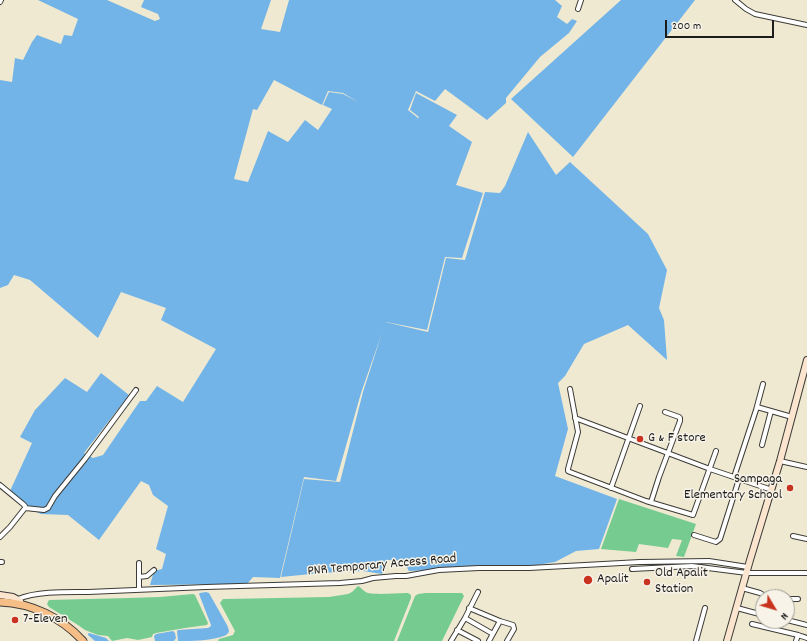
<!DOCTYPE html>
<style>
body{margin:0}
#map{position:relative;width:807px;height:641px;overflow:hidden;background:#efe9d2;font-family:Dekko,sans-serif}
canvas{display:block}
.north{position:absolute;left:755px;top:589px;width:40px;height:40px;box-sizing:border-box;background:#f7f3e8;border:1px solid #9f9d96;border-radius:50%;rotate:128deg;font-size:11px;font-weight:700;line-height:16px;text-align:center;color:#1c1c1c}
.north::after{content:'';display:block;margin:auto;width:14px;height:18px;background:#c8321e;clip-path:polygon(50% 0,100% 100%,50% 72%,0 100%)}
.scale{position:absolute;left:665px;top:20px;width:109px;height:18px;box-sizing:border-box;border:2px solid #1c1c1c;border-top:0;padding-left:5px;font-size:12px;line-height:14px;white-space:nowrap;color:#1c1c1c;-webkit-text-stroke:3px #f7f3e8;paint-order:stroke}
</style>
<div id="map">
<canvas width="807" height="641"></canvas>
<div class="north">N</div>
<div class="scale">200 m</div>
</div>
<script>
const g = document.querySelector('canvas').getContext('2d');
g.lineJoin = 'round';
function fillPath(path, color) { g.fillStyle = color; g.fill(path, 'evenodd'); }
function stroke(path, color, width, dash) { g.strokeStyle = color; g.lineWidth = width; g.lineCap = dash ? 'butt' : 'round'; g.setLineDash(dash || []); g.stroke(path); }
function label(font, color, halo, rows, align = 'center') {
  g.font = font + ' Dekko,sans-serif'; g.lineWidth = 3; g.setLineDash([]); g.textBaseline = 'middle'; g.strokeStyle = halo; g.fillStyle = color; for (const [text, x, y, turn = 0] of rows) {
    g.save(); g.translate(x, y); g.rotate((+turn || 0) * Math.PI / 180); g.textAlign = isNaN(turn) ? turn : align; if (halo) g.strokeText(text, 0, 0); g.fillText(text, 0, 0); g.restore();
  }
}
fillPath(new Path2D(`
 M619,499L696,524L684,557L676,556L682,540L672,539L668,548L639,544L636,552L601,549Z
 M358,586C362,588 364,592 368,593C379,595 397,593 408,593L411,595V598L394,641H218L219,639L233,635L235,631L220,603L223,599H226L329,597L348,594L352,592Z
 M426,593H462L464,596L442,641H397L415,596L418,594Z
 M193,594L195,595L208,623L207,625L185,628L156,633L153,634L152,637L138,640L127,638L112,641L108,636L98,635L85,630L78,625L49,607L47,604L49,600L129,598L160,597Z`), '#75cb90');
fillPath(new Path2D(`
 M38,0H107L155,21L160,19L158,14L141,7L144,0H271L261,29L280,32L289,0H555L562,6L557,17L567,24L572,19L577,21L569,33L540,57L506,98V103L487,120L445,89L435,101L416,91L408,110L418,118L416,121L419,117L410,110L416,93L457,115L449,126L472,142L456,185L483,193L462,258L445,257L427,330L386,322H385L428,332L446,258L465,260L485,192L500,193L505,186L528,132L556,175L570,162L648,234L667,270L659,308L664,320L667,360L628,325L584,344L565,376L558,383L568,429L555,476L617,499L599,549L576,551L555,562L508,570L455,569L409,571L403,561L388,560L382,574L363,571L321,573L281,577L304,479L340,482L363,392L382,333L361,393L336,481L304,477L280,578L253,577L247,584L150,585L154,571L162,569L166,554L156,549L168,506L153,495L149,485L141,481L99,540L68,515L41,514L24,506L10,491L32,443L20,437L35,410L65,378L87,392L101,373L129,395L84,453L93,458L103,455L140,401H146L157,386L183,402L216,349L161,320L166,308L121,292L98,338L30,280L14,275L8,285L0,288V80L12,82L15,58L23,60L32,42L37,35L61,44L64,35L72,36L78,19ZM274,80L322,105L328,91L343,93L358,102L343,94L329,92L323,105L332,109L318,130L305,120L288,142L268,131L248,182L234,179L253,109L257,110Z
 M621,0H695L573,157L511,99Z
 M206,592L209,593L227,625C228,627 229,630 229,631C228,635 224,636 221,637C207,641 193,641 178,641L177,631L178,630L208,628L211,626V625L199,594L200,593Z
 M173,631L175,633L176,638L174,641H155L154,636L156,634Z
 M89,633L106,638L109,641H95L88,635V634Z`), '#72b4e7');
const minor = new Path2D(`
 M735,0L746,9L755,14L807,25
 M0,2L1,0
 M578,9L581,0
 M570,389L578,432L568,469V471L570,472L646,501L693,515L716,451
 M757,407L792,417
 M575,418L710,469L772,490
 M762,445L771,411
 M780,461L807,467
 M734,477L756,410L763,384
 M0,485L23,504L25,506V508L10,527L0,537
 M611,488L640,406
 M651,502L659,477L680,421V418L679,417L665,412
 M25,508L44,510L48,508L55,496L85,459L136,390
 M694,535L716,542L720,539L739,479
 M793,536L807,539
 M0,562H2
 M632,569L692,566L747,573H807
 M139,577L147,576L154,570
 M742,588L760,593L767,597
 M139,590V563
 M18,599C37,591 67,592 88,592L206,587L340,583L362,581L373,578L396,576H406L439,570L479,568H529L640,562L709,561L748,567
 M787,599H798
 M469,608L500,621L513,625L514,629L507,641
 M737,608L763,615
 M465,618L493,634
 M787,620L807,625
 M752,624L798,635
 M457,630L478,641
 M451,641L465,618L478,592
 M489,641L500,621
 M696,641L705,608
 M796,641L798,635L807,638`);
const secondary = new Path2D(`
 M0,595L13,597L20,601L21,604
 M727,641L750,560L780,461L807,360`);
const trunk = new Path2D(`
 M0,602C32,603 62,618 83,641`);
stroke(minor, '#3c3b37', 6);
stroke(secondary, '#3c3b37', 8);
stroke(trunk, '#3c3b37', 9);
stroke(minor, '#fff', 4);
stroke(secondary, '#fbe5cf', 6);
stroke(trunk, '#f6be87', 7);
for (const [x, y, r, color] of [
 [640,439,4,"#c8321e"],
 [790,488,4,"#c8321e"],
 [588,580,5,"#c8321e"],
 [647,582,4,"#c8321e"],
 [15,620,4,"#c8321e"]
]) { const dot = new Path2D(); dot.arc(x, y, r, 0, 2 * Math.PI); g.fillStyle = color; g.fill(dot); stroke(dot, '#f7f3e8', 1.5); }
label('14px', '#1c1c1c', '#f7f3e8', [
 ["G & F store",648,439],
 ["Sampaga",782,480,"right"],
 ["Elementary School",782,496,"right"],
 ["Old Apalit",655,574],
 ["Station",655,590],
 ["Apalit",597,580],
 ["7-Eleven",23,620]
], 'left');
label('14px', '#1c1c1c', '#f7f3e8', [
 ["PNR Temporary Access Road",382,566,-5]
]);
</script>
